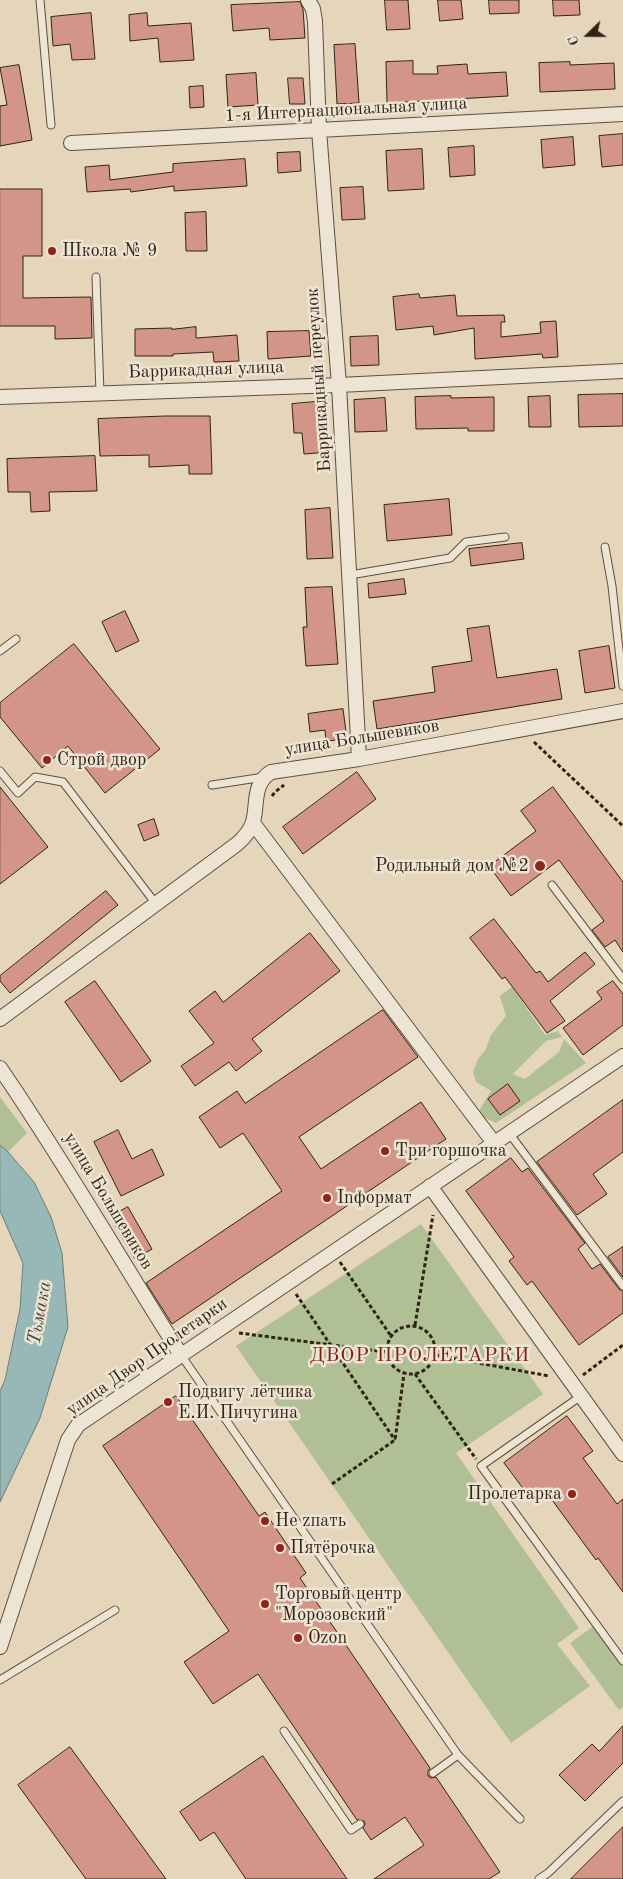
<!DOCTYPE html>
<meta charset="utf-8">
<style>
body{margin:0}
#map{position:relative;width:623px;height:1879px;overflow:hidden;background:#e5d6bb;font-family:"Old Standard TT",serif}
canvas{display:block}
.north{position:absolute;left:563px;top:10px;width:50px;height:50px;-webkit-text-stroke:4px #eee4d3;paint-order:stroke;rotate:248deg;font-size:14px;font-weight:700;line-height:20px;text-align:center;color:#302416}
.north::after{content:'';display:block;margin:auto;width:18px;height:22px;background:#302416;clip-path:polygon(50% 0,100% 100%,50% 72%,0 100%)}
</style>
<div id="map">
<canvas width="623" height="1879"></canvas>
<div class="north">С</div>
</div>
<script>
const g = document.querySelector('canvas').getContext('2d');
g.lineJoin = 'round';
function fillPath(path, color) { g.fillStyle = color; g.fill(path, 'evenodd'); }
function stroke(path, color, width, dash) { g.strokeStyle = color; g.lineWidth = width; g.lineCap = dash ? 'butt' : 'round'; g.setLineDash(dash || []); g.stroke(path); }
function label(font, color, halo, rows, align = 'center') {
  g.font = font + ' "Old Standard TT",serif'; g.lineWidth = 5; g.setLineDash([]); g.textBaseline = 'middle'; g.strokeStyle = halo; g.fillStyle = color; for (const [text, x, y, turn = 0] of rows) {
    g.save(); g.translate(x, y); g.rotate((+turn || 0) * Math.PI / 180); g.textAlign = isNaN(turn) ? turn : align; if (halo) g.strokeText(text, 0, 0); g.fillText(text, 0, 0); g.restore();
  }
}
fillPath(new Path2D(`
 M512,987L545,1035L558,1031L562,1037L546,1041L513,1074L525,1079L559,1052L564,1039L586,1063L496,1123L477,1114L491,1091L476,1082L473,1072L478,1059L485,1051L491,1035L506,1016L500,996Z
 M0,1097L27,1133L8,1152L0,1145Z
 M421,1224L543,1394L456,1453L579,1628L557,1644L590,1686L511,1743L236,1346Z
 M595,1625L623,1663V1707L619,1710L570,1643Z`), '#b0bf94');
const water = new Path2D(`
 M0,1145L8,1152L34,1182L51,1217L62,1253L68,1327L40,1418L0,1502V1391L5,1380L20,1309L23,1263L0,1211Z`);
fillPath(water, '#96b8b6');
stroke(water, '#6d7d76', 1);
const building = new Path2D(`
 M385,0H408L410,29L387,30Z
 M438,0H461L463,19L440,21Z
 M489,0H519V13L490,14Z
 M553,0H579L580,15L554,16Z
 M300,2L303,9L305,38L270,40L269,28L233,31L231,5Z
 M91,13L95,59L72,60L70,44L53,46L51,17Z
 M147,13L148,26L191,23L194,60L160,62L158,38L130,41L129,15Z
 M355,44L359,103L337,104L334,45Z
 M413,61V74H438L437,66L467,64L468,74L506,72L508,96L387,103L386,62Z
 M570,62V65L614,63L615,89L540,92L539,63Z
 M19,65L32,140L0,146V106L7,105L0,68Z
 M256,73L258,105L228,107L226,75Z
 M288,78H303L305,104H290Z
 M203,86L204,107L190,108L189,87Z
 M623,134V165L602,167L599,136Z
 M573,137L575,165L543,168L541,140Z
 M474,146L475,175L450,177L448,148Z
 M422,149L424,189L388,191L386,151Z
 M300,152L301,171L278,173L277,153Z
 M245,159L247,186L174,191V186L131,192L130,189L87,192L85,167L109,165L110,180L173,172V164Z
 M363,187L365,219L342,220L340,188Z
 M0,189H42V256H23V298L91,297L92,338L55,339V326H0Z
 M206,212L207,251H186L185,213Z
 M419,294L420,298L455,295L457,316L504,315L505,322H501V337L541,333L540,322L556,321L558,357L543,358L542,354L475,359L474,328L434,335L433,326L396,330L393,297Z
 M196,327V338L237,335L239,361L214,362L213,352L173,354V356H135V329L172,328V329Z
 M309,331L311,356L268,359L267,332Z
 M378,336L379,365L351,366L350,337Z
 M623,394V426L579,427L578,395Z
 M451,396V398L494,397V431H468V428L416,429L415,397Z
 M550,396L551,427H529L528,397Z
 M385,398L387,431L355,432L354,400Z
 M326,401L329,452L304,454L302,433H294L292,404Z
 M165,416H210L212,474H189V465L149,467V455L100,456L98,419Z
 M95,456L97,491L49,492L50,511L31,512L30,492H8L7,459Z
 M449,499L452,535L387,541L384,505Z
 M330,508L333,558L307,559L305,510Z
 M522,543L524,559L471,566L469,549Z
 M404,579L406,594L369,598L368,584Z
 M332,587L338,664L306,666L303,627H307L305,588Z
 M125,611L139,641L116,652L102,622Z
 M489,626L497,678L557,669L562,699L377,729L373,701L435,692L432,667L472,661L467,629Z
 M74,644L160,749L105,793L68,746L42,768L0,717V703Z
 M609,646L615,688L585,693L579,651Z
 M343,709L347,739L326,741L325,730L310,732L308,714Z
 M357,772L376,799L303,854L283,827Z
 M0,787L48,847L0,884Z
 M553,787L623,882V952L615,940L605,947L592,930L604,921L559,860L511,896L489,866L536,831L521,811Z
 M154,819L159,835L144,841L138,825Z
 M106,891L118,905L10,993L0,981V976Z
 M494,919L536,973L540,971L548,982L585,952L595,964L550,1001L565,1021L547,1033L505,977L502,979L470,938Z
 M310,933L340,971L252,1039L262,1051L236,1071L229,1062L195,1086L181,1066L214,1043L189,1011L215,991L223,1002Z
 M95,981L151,1061L121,1082L65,1002Z
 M613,981L623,994V1025L583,1055L563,1028L602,999L597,992Z
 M383,1010L418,1057L299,1137L321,1169L421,1102L446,1139L172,1324L146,1283L282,1191L243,1133L220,1148L199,1117L237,1091L245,1103Z
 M508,1084L520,1101L500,1115L488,1099Z
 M623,1100V1152L593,1174L607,1194L577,1215L537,1162Z
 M118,1130L132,1159L152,1149L164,1175L121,1196L94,1142Z
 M511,1158L522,1172L528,1168L584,1242L585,1243L578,1249L592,1269L600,1264L619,1289L623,1291V1313L579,1345L532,1281L527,1285L509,1261L514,1257L466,1191Z
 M128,1207L152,1249L135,1259L110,1217Z
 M623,1247V1277L608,1257Z
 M176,1396L259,1516L265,1512L306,1573L300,1578L430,1768L428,1771V1776L431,1778L436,1777L500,1872L489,1879H374L424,1845L405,1817L371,1840L363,1828L365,1824L364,1821L357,1820L258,1674L213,1704L184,1662L229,1631L103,1446Z
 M567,1416L593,1451L583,1458L617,1504L623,1499V1592L598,1558L596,1560L544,1489L531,1499L504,1463Z
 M623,1726V1763L585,1801L559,1775L592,1744L599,1751Z
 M70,1747L166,1879H86L18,1785Z
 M263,1756L347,1879H246L214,1832L200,1841L180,1812Z
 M623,1827V1879H571Z`);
fillPath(building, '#d39587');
stroke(building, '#302416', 1);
const service = new Path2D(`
 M40,0L51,125
 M96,277L100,393
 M605,547L612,586L623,686
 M350,575L450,558L466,542L505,537
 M0,651L16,639
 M0,771L18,793L35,777L63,782L156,904
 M212,785L264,777
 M552,885L623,979
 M509,1133L623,1286
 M181,1355L458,1755L520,1819
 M581,1396L481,1466L623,1661
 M0,1680L115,1610
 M284,1731L351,1830L360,1824
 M433,1773L458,1755
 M539,1879L548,1873L623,1801`);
const minor = new Path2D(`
 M308,0L313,9L315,21L319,130L339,385L359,759
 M71,143L623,114
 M0,397L339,385L623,371
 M253,823L494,1143
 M0,1019L237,844C244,838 250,831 253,822C258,804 252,784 271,772L359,759L623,711
 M0,1068C64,1161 120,1259 181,1355
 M430,1186L623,1454
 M0,1647L68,1440L78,1425L623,1056`);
stroke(service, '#5d503f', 9);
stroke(minor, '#5d503f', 16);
stroke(new Path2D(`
 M534,742L623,826
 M272,796L275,792L284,785
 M340,1262L391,1336
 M296,1294L395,1440
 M415,1325L433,1215
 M387 1350a24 24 0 1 1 48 0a24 24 0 1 1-48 0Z
 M239,1333L386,1352
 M435,1355L549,1376
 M415,1374L476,1459
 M583,1375L623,1345
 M332,1484L395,1440L404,1374`), '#302416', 3, [4, 2.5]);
stroke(service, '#eee4d3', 7);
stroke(minor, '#eee4d3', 14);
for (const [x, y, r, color] of [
 [52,251,5,"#8f2418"],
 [47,760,5,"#8f2418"],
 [540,866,6,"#8f2418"],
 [385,1151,5,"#8f2418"],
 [327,1198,5,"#8f2418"],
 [168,1402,5,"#8f2418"],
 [572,1494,5,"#8f2418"],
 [265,1521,5,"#8f2418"],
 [280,1548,5,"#8f2418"],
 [265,1604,5,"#8f2418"],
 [298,1638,5,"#8f2418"]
]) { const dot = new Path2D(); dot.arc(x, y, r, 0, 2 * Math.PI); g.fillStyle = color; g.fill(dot); stroke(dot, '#eee4d3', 2); }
label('18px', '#302416', '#eee4d3', [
 ["1-я Интернациональная улица",346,110,-3],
 ["Баррикадная улица",206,370,-2],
 ["Баррикадный переулок",319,380,-94],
 ["улица Большевиков",362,738,-9],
 ["улица Большевиков",108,1201,59],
 ["улица Двор Пролетарки",147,1357,-35]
]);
label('18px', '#302416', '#eee4d3', [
 ["Школа № 9",62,251],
 ["Строй двор",57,760],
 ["Родильный дом №2",529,866,"right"],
 ["Три горшочка",395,1151],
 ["Inформат",337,1198],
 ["Подвигу лётчика",178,1392],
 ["Е.И. Пичугина",178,1413],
 ["Пролетарка",562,1494,"right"],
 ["Не zпать",275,1521],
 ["Пятёрочка",290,1548],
 ["Торговый центр",275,1594],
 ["\"Морозовский\"",275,1615],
 ["Ozon",308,1638]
], 'left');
label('italic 19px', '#4a493e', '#eee4d3', [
 ["Тьмака",40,1313,-80]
]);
g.letterSpacing = '1px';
label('20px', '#7a1f14', '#eee4d3', [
 ["ДВОР ПРОЛЕТАРКИ",420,1356]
]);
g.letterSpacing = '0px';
</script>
